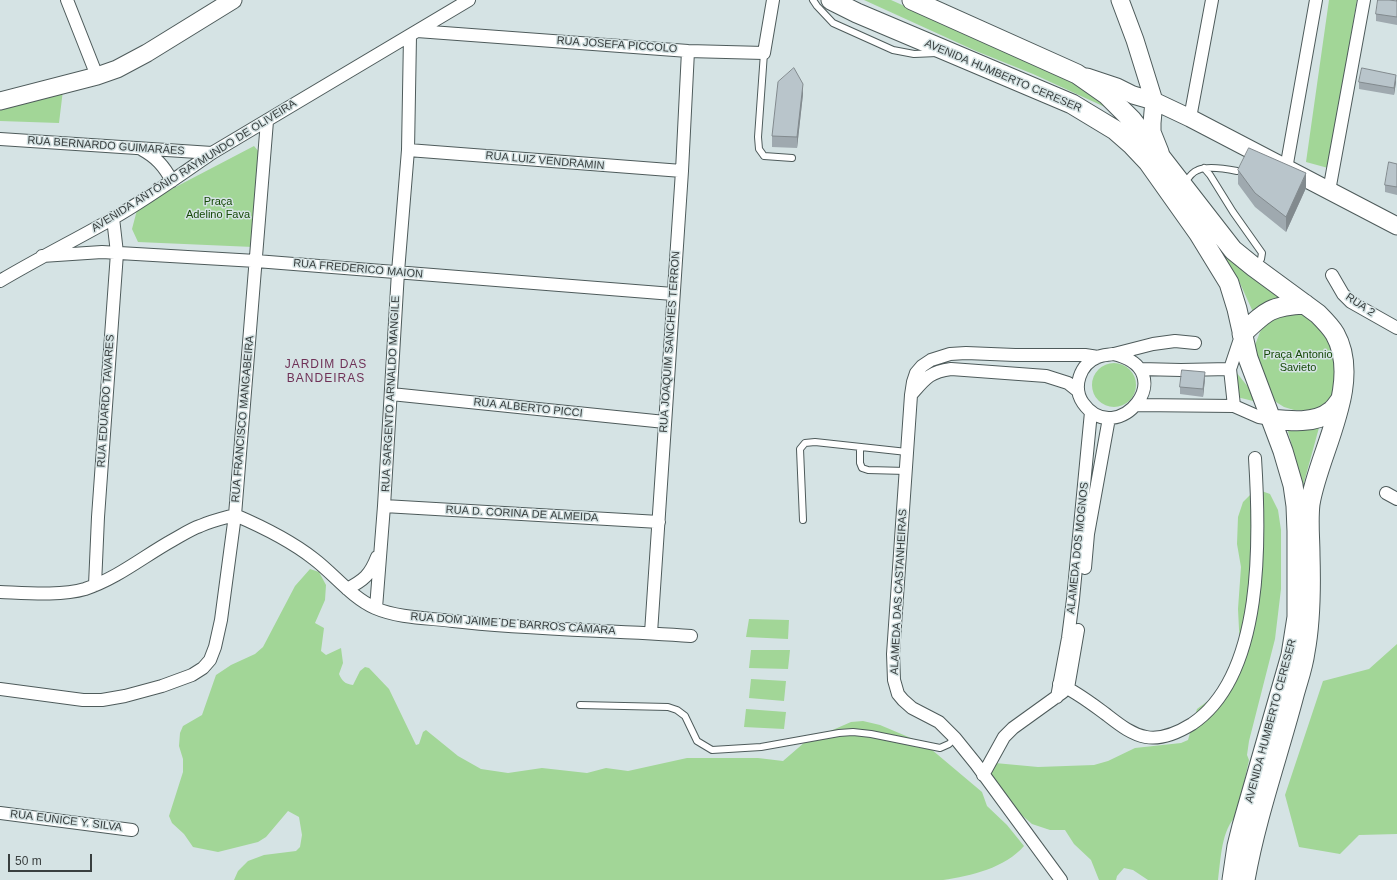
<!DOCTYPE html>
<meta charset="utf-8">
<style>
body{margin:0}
#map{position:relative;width:1397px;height:880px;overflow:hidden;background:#d5e3e4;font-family:Helvetica,sans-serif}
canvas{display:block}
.scale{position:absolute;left:8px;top:854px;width:84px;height:18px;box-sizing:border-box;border:2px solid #383e3e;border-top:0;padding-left:5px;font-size:12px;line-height:14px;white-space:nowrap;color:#383e3e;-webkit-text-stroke:3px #d5e3e4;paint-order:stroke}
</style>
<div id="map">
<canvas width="1397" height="880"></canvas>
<div class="scale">50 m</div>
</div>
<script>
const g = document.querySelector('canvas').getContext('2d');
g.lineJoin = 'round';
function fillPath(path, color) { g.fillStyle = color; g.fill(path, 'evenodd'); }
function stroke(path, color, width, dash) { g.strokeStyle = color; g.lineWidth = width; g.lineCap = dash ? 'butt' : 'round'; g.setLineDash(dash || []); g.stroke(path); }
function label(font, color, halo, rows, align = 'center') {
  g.font = font + ' Helvetica,sans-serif'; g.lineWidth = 3; g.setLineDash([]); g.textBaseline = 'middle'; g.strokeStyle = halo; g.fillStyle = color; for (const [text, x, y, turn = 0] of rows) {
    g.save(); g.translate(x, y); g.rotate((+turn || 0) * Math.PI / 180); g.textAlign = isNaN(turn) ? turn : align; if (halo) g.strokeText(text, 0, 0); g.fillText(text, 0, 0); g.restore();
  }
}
fillPath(new Path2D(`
 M864,0H891L1084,86L1118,113L1033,74L976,51Z
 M1329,0H1357L1328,168L1306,162Z
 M63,90L59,123L0,121V107Z
 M254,146L260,153L253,247L138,242L132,229L137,210L166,192Z
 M1219,250L1285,297L1253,312L1239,281Z
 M1291,314L1312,316L1326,330L1339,369L1332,395L1322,408L1310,411L1294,410L1284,407L1276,402L1270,395L1255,355V345L1260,332L1267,323L1278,316Z
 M1092 385a22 22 0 1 1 44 0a22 22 0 1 1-44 0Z
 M1236,372L1261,403L1237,397Z
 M1320,424L1303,486L1287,428L1304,430Z
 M1256,489L1270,494L1278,510L1281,530V589L1275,639L1249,741L1247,755L1249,760L1237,815C1221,830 1221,859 1218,880H1148L1133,870L1124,868L1117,876L1116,880H1099L1091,860L1074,844L1065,830H1050L1032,824L1002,798L989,772L995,763L1038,767L1094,765L1108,761L1135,748L1181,743L1188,740L1197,709L1228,686L1240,649L1238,609L1241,567L1237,544L1238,517L1243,502Z
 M310,569L319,572L326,585L325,600L315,623L324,628L321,651L326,655L341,648L343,663L339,674C342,681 345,684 353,685L360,671L365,667L369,668L389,689L416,745L419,744L423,732L426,730L458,756L481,769L508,773L542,768L587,773L606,768L628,771L687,758H758L783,761L805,742L851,722L863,721L880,725L925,744L982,792L987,806L1007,825L1024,846C1005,868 971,876 943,880H234L238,871L248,861L264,855L296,851L300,847L302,835L299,817L288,811L266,837L258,842L218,852L193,847L184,834L172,823L169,816L183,772V759L179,746L180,733L183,726L202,715L216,675L231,665L255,654L263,647L295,586Z
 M749,619L789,620L788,639L746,637Z
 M1397,644V834L1359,835L1340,854L1299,847L1285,795L1323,681L1369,669Z
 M751,650H790L788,669L749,668Z
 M751,679L786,681L784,701L749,698Z
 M746,709L786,712L784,729L744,727Z`), '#a2d697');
const lane = new Path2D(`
 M813,0L817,6L833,23L893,50L914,54L937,53
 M764,53L758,137L759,149L764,156L792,158
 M1204,168L1210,175L1233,212L1262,253L1261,259L1255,266
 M1185,183C1188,178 1192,172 1198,170C1207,166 1227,169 1237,171
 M860,447V463L862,468L868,470L906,471
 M803,520L800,449L805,443L815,442L907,452
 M580,705L668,707L677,710L685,716L697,741L712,750L761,747L839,733L853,732L871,734L940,748L949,744L955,738`);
const street = new Path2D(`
 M67,0L97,76
 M417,31L688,51L764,53L773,0
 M1190,118L1212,0
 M0,139L212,153
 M141,149C156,157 164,166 172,181
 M408,150L682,171
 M1286,169L1316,0
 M1329,191L1364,0
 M42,256L102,252L256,261L673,294
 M1332,275L1343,294L1351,302L1397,328
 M0,281C37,259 75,240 112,219C147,199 179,176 212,153L469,0
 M1113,354C1184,370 1117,451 1083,403C1072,387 1080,364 1098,357C1102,355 1108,355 1113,354Z
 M1114,354L1153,344L1175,341L1195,343
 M1140,369L1181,370L1230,369
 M391,394L665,422
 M911,395C925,379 929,372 951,369L1046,376L1068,383L1078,391
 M1136,405L1234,406L1259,417L1271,419
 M1234,406L1230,369L1241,336
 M1386,493L1397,499
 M384,506L659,522
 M1085,568L1088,534L1109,418
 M95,585L98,517L117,253L113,218
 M347,589C364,580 370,575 377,557
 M0,592C26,593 61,596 85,589C118,578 144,556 173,540C182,535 191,529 200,526C211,521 224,518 235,515C263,527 290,540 314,559C335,575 351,597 375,608C398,618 428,618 453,621C532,630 612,630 691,636
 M376,608L384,506L398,272L408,150L410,36
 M651,633L682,171L688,51
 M1059,684C1077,692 1092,704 1107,715C1120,725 1131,734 1146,737C1162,740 1179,732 1192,724C1265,675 1260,536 1255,458
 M1068,688L1078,630
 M0,689L83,700H102L125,696L162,686L192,675L203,668L210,660L215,647L221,620L235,515L267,121
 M1057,697L1068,638L1073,599L1091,412
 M983,775L1004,737L1013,728L1063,692
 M0,813L132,830
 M1061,880L976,764L955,738L939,722L912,708L903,700L898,694L894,680L893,654L911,395L913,382L916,373L922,366L931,360L950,354L966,353L1015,355H1085L1098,357`);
const secondary = new Path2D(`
 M1120,0L1135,40L1154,101L1152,123V132L1160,152
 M1087,77L1117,87L1133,95L1154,101L1190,118L1397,226
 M0,101L97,76L117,69L147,53L233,0`);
const primary = new Path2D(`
 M831,0L857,13L1072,104L1115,130L1131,144L1148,162L1199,234L1229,283L1237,309L1248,358L1283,451L1293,485L1296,506L1297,531V617L1291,655L1242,826L1237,846L1232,880
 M912,0L1077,74L1107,95L1132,120L1233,250L1254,267L1318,314C1324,320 1331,327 1335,334C1363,384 1318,453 1310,504C1308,521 1310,539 1310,555C1311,588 1311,620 1305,652C1303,668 1297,683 1293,699C1277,759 1256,818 1245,880
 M1242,334C1266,311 1270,306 1305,304
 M1271,419C1289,421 1316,424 1331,411C1335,408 1338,403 1341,399`);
stroke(lane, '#4e5b5b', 8);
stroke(street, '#4e5b5b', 14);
stroke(secondary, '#4e5b5b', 19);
stroke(primary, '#4e5b5b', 21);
stroke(new Path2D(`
 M1396,0H1397`), '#818a8b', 2, [2, 2]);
stroke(lane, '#fff', 6);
stroke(street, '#fff', 12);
stroke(secondary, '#fff', 17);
stroke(primary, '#fff', 19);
fillPath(new Path2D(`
 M1397,1V25L1376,21V14Z
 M1359,82H1396L1394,95L1359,89Z
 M803,94L797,148L772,147V136Z
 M1397,164V195L1385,192V185Z
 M1238,170L1306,188L1286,232L1255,207L1238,184Z
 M1205,379L1203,397L1180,394V387Z`), '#9fa9af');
fillPath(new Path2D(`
 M1396,75V82L1394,95V88Z
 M803,84V94L797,148V137Z
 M1306,173V188L1286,232V217Z
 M1205,372V379L1203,397V389Z`), '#828a8e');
const building = new Path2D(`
 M1378,0H1389L1397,1V17L1376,14Z
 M794,68L803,84L797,137L772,136L778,82Z
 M1362,68L1396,75L1394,88L1359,82Z
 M1249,148L1306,173L1286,217L1255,193L1238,170Z
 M1389,162L1397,164V187L1385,185Z
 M1182,370L1205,372L1203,389L1180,387Z`);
fillPath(building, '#b9c5cb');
stroke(building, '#828a8e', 1);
label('11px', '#383e3e', '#d5e3e4', [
 ["RUA JOSEFA PICCOLO",617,45,4],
 ["AVENIDA HUMBERTO CERESER",1003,76,23],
 ["RUA BERNARDO GUIMARÃES",106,146,4],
 ["RUA LUIZ VENDRAMIN",545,161,5],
 ["AVENIDA ANTÔNIO RAYMUNDO DE OLIVEIRA",194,166,-32],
 ["RUA FREDERICO MAION",358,269,5],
 ["RUA 2",1360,305,34],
 ["RUA JOAQUIM SANCHES TERRON",670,342,-86],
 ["RUA SARGENTO ARNALDO MANGILE",391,394,-87],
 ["RUA EDUARDO TAVARES",106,401,-86],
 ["RUA ALBERTO PICCI",528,408,6],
 ["RUA FRANCISCO MANGABEIRA",243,419,-85],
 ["RUA D. CORINA DE ALMEIDA",522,514,3],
 ["ALAMEDA DOS MOGNOS",1078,548,-84],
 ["ALAMEDA DAS CASTANHEIRAS",899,592,-87],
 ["RUA DOM JAIME DE BARROS CÂMARA",513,624,4],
 ["AVENIDA HUMBERTO CERESER",1271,721,-75],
 ["RUA EUNICE Y. SILVA",66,821,7]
]);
label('11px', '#164908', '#d5e3e4', [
 ["Praça",218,202],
 ["Adelino Fava",218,215],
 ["Praça Antonio",1298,355],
 ["Savieto",1298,368]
]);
g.letterSpacing = '1px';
label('12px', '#6f3157', '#d5e3e4', [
 ["JARDIM DAS",326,365],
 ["BANDEIRAS",326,379]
]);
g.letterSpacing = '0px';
</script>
